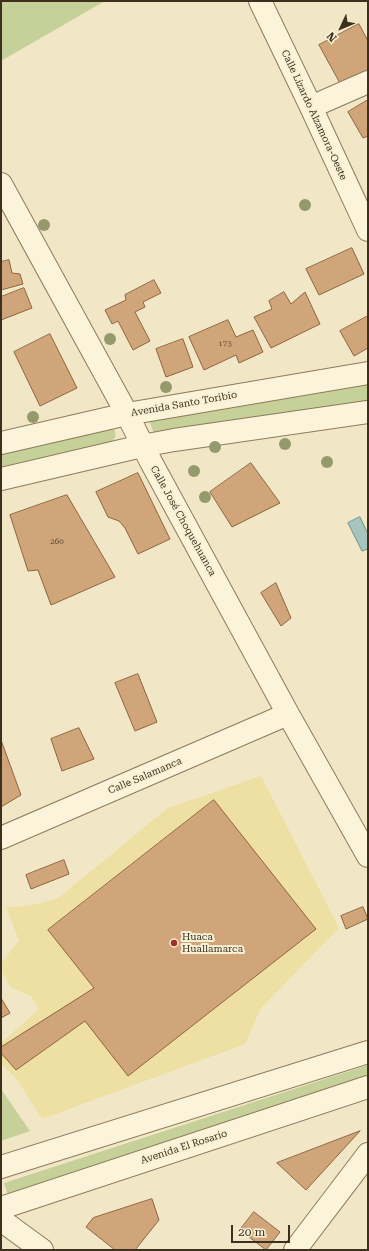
<!DOCTYPE html>
<meta charset="utf-8">
<style>
body{margin:0}
#map{position:relative;width:369px;height:1251px;overflow:hidden;background:#f1e7c6;font-family:"Roboto Serif",serif}
canvas{display:block}
.frame{position:absolute;inset:0;border:2px solid #3d301f;pointer-events:none}
.north{position:absolute;left:321px;top:8px;width:40px;height:40px;-webkit-text-stroke:3px #f8f1d6;paint-order:stroke;rotate:226deg;font-size:11px;font-weight:700;line-height:16px;text-align:center;color:#3d301f}
.north::after{content:'';display:block;margin:auto;width:14px;height:18px;background:#3d301f;clip-path:polygon(50% 0,100% 100%,50% 72%,0 100%)}
.scale{position:absolute;left:231px;top:1225px;width:59px;height:18px;box-sizing:border-box;border:2px solid #3d301f;border-top:0;padding-left:5px;font-size:12px;line-height:14px;white-space:nowrap;color:#3d301f;-webkit-text-stroke:3px #f8f1d6;paint-order:stroke}
</style>
<div id="map">
<canvas width="369" height="1251"></canvas>
<div class="frame"></div>
<div class="north">N</div>
<div class="scale">20 m</div>
</div>
<script>
const g = document.querySelector('canvas').getContext('2d');
g.lineJoin = 'round';
function fillPath(path, color) { g.fillStyle = color; g.fill(path, 'evenodd'); }
function stroke(path, color, width, dash) { g.strokeStyle = color; g.lineWidth = width; g.lineCap = dash ? 'butt' : 'round'; g.setLineDash(dash || []); g.stroke(path); }
function label(font, color, halo, rows, align = 'center') {
  g.font = font + ' "Roboto Serif",serif'; g.lineWidth = 4; g.setLineDash([]); g.textBaseline = 'middle'; g.strokeStyle = halo; g.fillStyle = color; for (const [text, x, y, turn = 0] of rows) {
    g.save(); g.translate(x, y); g.rotate((+turn || 0) * Math.PI / 180); g.textAlign = isNaN(turn) ? turn : align; if (halo) g.strokeText(text, 0, 0); g.fillText(text, 0, 0); g.restore();
  }
}
fillPath(new Path2D(`
 M1,1H105L1,61Z
 M368,382V403L155,436L148,418Z
 M112,426C117,431 117,439 110,443L1,474V452Z
 M368,1065V1081L9,1198L4,1183Z
 M1,1089L30,1131L1,1141Z`), '#c6d099');
fillPath(new Path2D(`
 M261,776L339,928L261,1008L245,1044L42,1119L16,1078L1,1064V1043L39,1009L31,996L11,987L1,971V964L19,940L6,907L27,906L57,899L168,808Z`), '#eedfa2');
const water = new Path2D(`
 M360,517L368,534V549L362,551L348,523Z`);
fillPath(water, '#a8c4be');
stroke(water, '#6d948d', 1);
const building = new Path2D(`
 M359,24L368,41V71L341,85L319,45Z
 M368,100V136L363,138L348,112Z
 M352,248L364,274L319,295L306,269Z
 M9,260L12,273L20,274L23,284L1,290V262Z
 M154,280L161,293L143,302L145,307L135,312L150,341L133,350L118,321L112,324L105,310L126,300L125,295Z
 M24,288L32,308L1,320V297Z
 M284,292L291,304L305,292L320,324L271,348L254,317L272,309L269,301Z
 M368,316V348L354,356L340,331Z
 M228,320L236,337L253,330L263,352L239,363L236,355L204,370L189,337Z
 M50,334L77,388L40,406L14,352Z
 M183,339L193,367L166,377L156,349Z
 M251,463L280,503L232,527L210,492Z
 M138,473L170,539L138,554L125,528L119,521L108,517L96,492Z
 M67,495L115,577L51,605L38,570L28,571L10,515Z
 M276,583L291,618L281,626L261,593Z
 M138,674L157,722L135,731L115,683Z
 M79,728L94,759L62,771L51,739Z
 M1,740L21,795L1,807Z
 M214,800L316,929L128,1076L85,1021L16,1070L1,1053V1047L94,988L48,930Z
 M64,860L69,874L31,889L26,875Z
 M363,907L368,919L346,929L341,916Z
 M1,998L10,1013L1,1018Z
 M360,1131L306,1190L277,1163Z
 M152,1199L159,1220L135,1250H115L86,1227L93,1218Z
 M254,1212L280,1232L266,1250L240,1230Z`);
fillPath(building, '#d1a57a');
stroke(building, '#8e643f', 1);
const minor = new Path2D(`
 M260,1L311,107L368,230
 M311,107L368,82
 M1,184L127,414L151,462L288,714L368,856
 M1,443L127,414L368,373
 M1,479L142,446L174,440L368,412
 M1,838L288,714
 M1,1167L368,1052
 M1,1208L368,1087
 M1,1220L42,1250
 M295,1250L368,1154`);
stroke(minor, '#8e7a5a', 24);
stroke(minor, '#fbf3da', 22);
g.fillStyle = '#959a6d';
for (const [x, y] of [
 [305,205],
 [44,225],
 [110,339],
 [166,387],
 [33,417],
 [285,444],
 [215,447],
 [327,462],
 [194,471],
 [205,497]
]) { g.beginPath(); g.arc(x, y, 6, 0, 2 * Math.PI); g.fill(); }
for (const [x, y, r, color] of [
 [174,943,4,"#a12f27"]
]) { const dot = new Path2D(); dot.arc(x, y, r, 0, 2 * Math.PI); g.fillStyle = color; g.fill(dot); stroke(dot, '#f8f1d6', 1.5); }
label('8px', '#624d36', null, [
 ["173",225,344],
 ["260",57,542]
]);
label('10px', '#3d301f', '#f8f1d6', [
 ["Calle Lizardo Alzamora-Oeste",314,115,65],
 ["Avenida Santo Toribio",184,404,-10],
 ["Calle José Choquehuanca",183,521,61],
 ["Calle Salamanca",145,776,-23],
 ["Avenida El Rosario",184,1147,-18]
]);
label('10px', '#3d301f', '#f8f1d6', [
 ["Huaca",182,937],
 ["Huallamarca",182,949]
], 'left');
</script>
